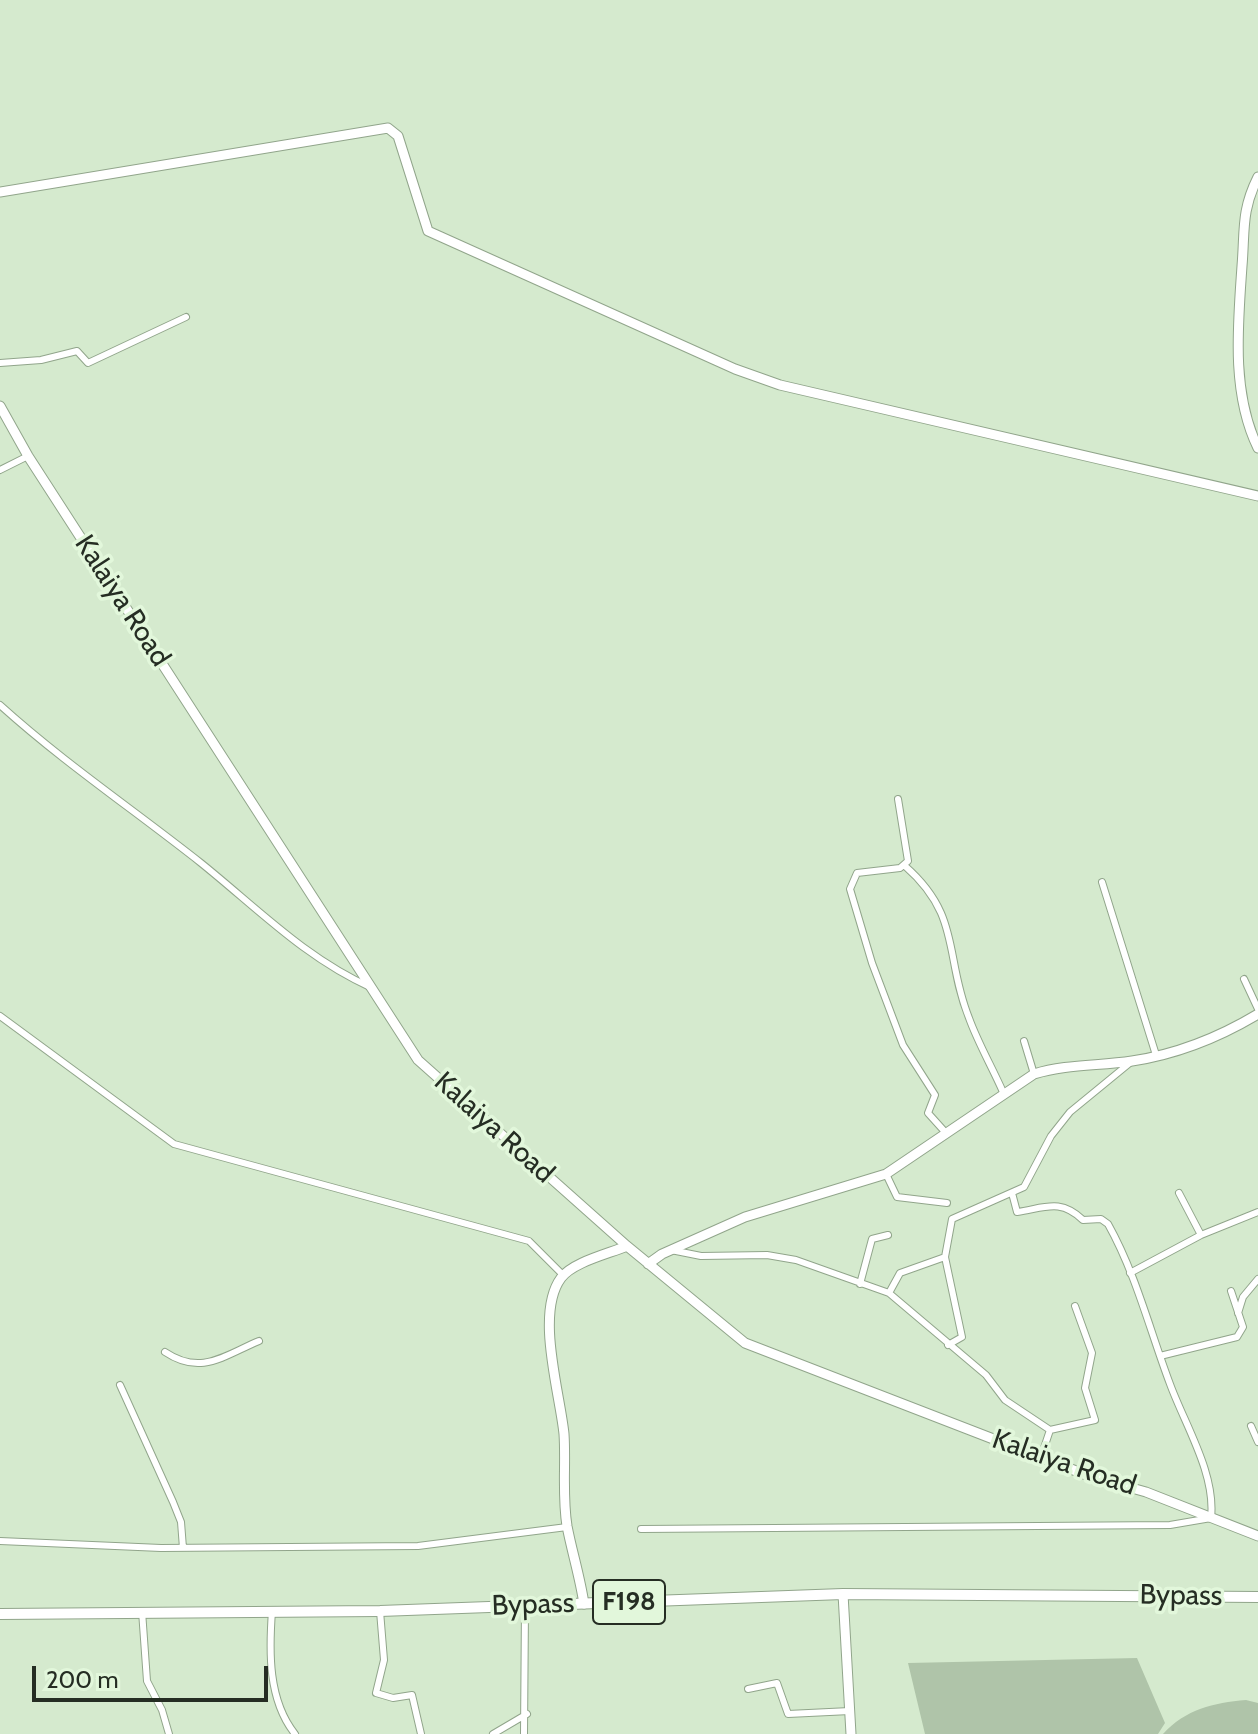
<!DOCTYPE html>
<style>
body{margin:0}
#map{position:relative;width:1258px;height:1734px;overflow:hidden;background:#d5eace;font-family:Cabin,sans-serif}
canvas{display:block}
.scale{position:absolute;left:32px;top:1666px;width:236px;height:36px;box-sizing:border-box;border:4px solid #252d23;border-top:0;padding-left:10px;font-size:24px;line-height:28px;white-space:nowrap;color:#252d23;-webkit-text-stroke:6px #e2f7db;paint-order:stroke}
</style>
<div id="map">
<canvas width="1258" height="1734"></canvas>
<div class="scale">200 m</div>
</div>
<script>
const g = document.querySelector('canvas').getContext('2d');
g.lineJoin = 'round';
function fillPath(path, color) { g.fillStyle = color; g.fill(path, 'evenodd'); }
function stroke(path, color, width, dash) { g.strokeStyle = color; g.lineWidth = width; g.lineCap = dash ? 'butt' : 'round'; g.setLineDash(dash || []); g.stroke(path); }
function label(font, color, halo, rows, align = 'center') {
  g.font = font + ' Cabin,sans-serif'; g.lineWidth = 7; g.setLineDash([]); g.textBaseline = 'middle'; g.strokeStyle = halo; g.fillStyle = color; for (const [text, x, y, turn = 0] of rows) {
    g.save(); g.translate(x, y); g.rotate((+turn || 0) * Math.PI / 180); g.textAlign = isNaN(turn) ? turn : align; if (halo) g.strokeText(text, 0, 0); g.fillText(text, 0, 0); g.restore();
  }
}
fillPath(new Path2D(`
 M1137,1658L1165,1723L1158,1734H925L908,1663Z
 M1246,1700L1258,1703V1734H1163C1186,1709 1213,1703 1246,1700Z`), '#afc4a9');
const street = new Path2D(`
 M0,363L41,360L77,351L88,363L186,317
 M0,470L28,456
 M0,705C63,762 134,810 201,863C257,908 305,958 372,988
 M898,799L908,861L900,868L857,873L850,889L872,963L903,1045L935,1095L928,1113L946,1133
 M905,866C962,916 944,956 969,1018C978,1043 992,1067 1003,1092
 M1102,882L1156,1055
 M1244,979L1258,1009
 M0,1016L174,1144L529,1241L563,1275
 M1024,1041L1034,1074
 M886,1174L897,1197L947,1203
 M1179,1193L1201,1235
 M671,1250L701,1256L767,1255L796,1260L889,1293L986,1375L1005,1400L1050,1430L1041,1457
 M1130,1273L1201,1235L1258,1212
 M860,1284L872,1239L888,1235
 M889,1293L900,1273L945,1257
 M1238,1313L1243,1297L1258,1279
 M948,1345L962,1337L945,1257L952,1219L1024,1187L1051,1136L1070,1112L1131,1062
 M165,1352C201,1376 223,1356 259,1341
 M1160,1356L1237,1337L1243,1327L1231,1291
 M120,1385L173,1502L181,1522L183,1548
 M1251,1426L1258,1442
 M1050,1430L1095,1420L1085,1388L1092,1353L1075,1306
 M641,1529L1170,1525L1211,1518C1216,1474 1185,1425 1170,1384C1150,1331 1136,1274 1108,1224L1101,1219L1083,1220C1060,1198 1045,1208 1017,1212L1012,1193
 M0,1541L161,1548L418,1546L567,1527
 M142,1611L147,1681L162,1710L169,1734
 M272,1611C269,1652 268,1700 295,1734
 M380,1611L384,1660L376,1693L393,1698L412,1695L421,1734
 M748,1689L777,1683L788,1714L850,1711
 M493,1734L527,1714
 M524,1734L525,1606`);
const secondary = new Path2D(`
 M1258,177C1241,211 1245,230 1242,266C1238,325 1231,393 1258,448
 M0,192L388,128L398,136L428,231L735,369L780,385L1258,496
 M0,406L28,456L418,1060L627,1246L745,1343L1089,1476L1146,1492L1258,1536
 M648,1264L662,1254L745,1217L886,1174L1034,1074C1066,1064 1099,1066 1132,1061C1178,1054 1218,1038 1258,1014
 M843,1594L851,1734
 M584,1604C580,1577 572,1552 567,1526C562,1495 566,1464 564,1434C560,1393 535,1313 561,1278C573,1262 608,1254 627,1246`);
const primary = new Path2D(`
 M0,1614L380,1611L843,1594L1258,1597`);
stroke(street, '#91a58b', 8);
stroke(secondary, '#91a58b', 11);
stroke(primary, '#91a58b', 12);
stroke(street, '#fff', 6);
stroke(secondary, '#fff', 9);
stroke(primary, '#fff', 10);
for (const [x, y, w] of [
 [629,1602,72]
]) { const box = new Path2D(); box.roundRect(x - w / 2, y - 22, w, 44, 6); g.fillStyle = '#e2f7db'; g.fill(box); stroke(box, '#252d23', 2); }
label('bold 26px', '#252d23', null, [
 ["F198",629,1602]
]);
label('28px', '#252d23', '#e2f7db', [
 ["Kalaiya Road",122,601,57],
 ["Kalaiya Road",494,1128,42],
 ["Kalaiya Road",1064,1463,19],
 ["Bypass",1181,1596,1],
 ["Bypass",533,1605,-2]
]);
</script>
